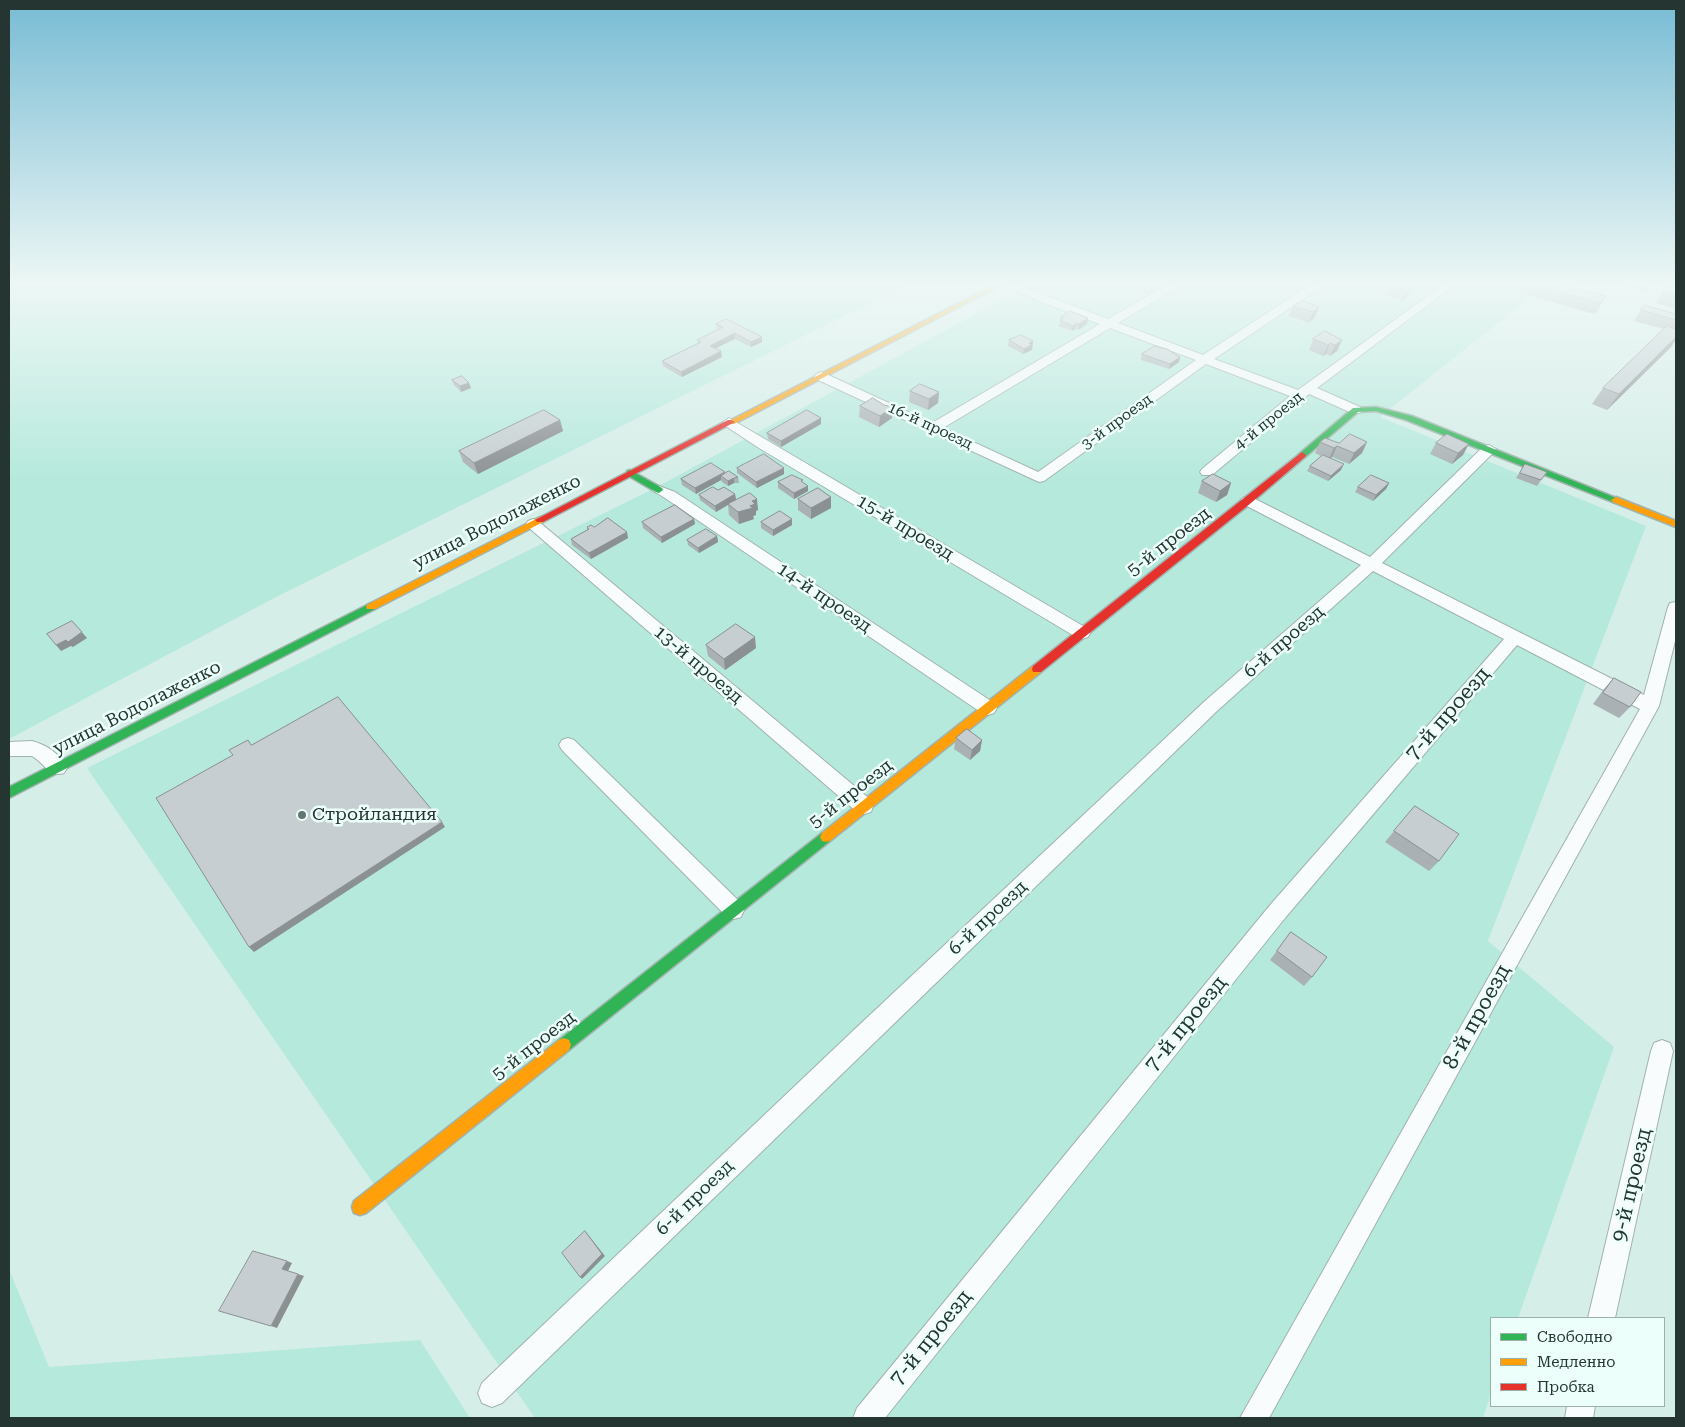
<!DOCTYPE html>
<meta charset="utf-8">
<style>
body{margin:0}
#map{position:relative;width:1685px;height:1427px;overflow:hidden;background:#d6eee8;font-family:"Roboto Serif",serif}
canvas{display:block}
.frame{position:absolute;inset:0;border:10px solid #253632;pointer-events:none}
.legend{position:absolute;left:1490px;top:1317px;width:175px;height:90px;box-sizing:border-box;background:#edfffa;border:1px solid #9dafaa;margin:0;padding:6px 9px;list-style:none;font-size:15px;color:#253632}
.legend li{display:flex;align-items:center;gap:10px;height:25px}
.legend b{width:25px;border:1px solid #9dafaa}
</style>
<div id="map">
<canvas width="1685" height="1427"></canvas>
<div class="frame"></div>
<ul class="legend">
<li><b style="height:6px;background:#30b455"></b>Свободно</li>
<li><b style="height:6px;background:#ff9f0a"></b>Медленно</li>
<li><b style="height:6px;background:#e5322d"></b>Пробка</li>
</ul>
</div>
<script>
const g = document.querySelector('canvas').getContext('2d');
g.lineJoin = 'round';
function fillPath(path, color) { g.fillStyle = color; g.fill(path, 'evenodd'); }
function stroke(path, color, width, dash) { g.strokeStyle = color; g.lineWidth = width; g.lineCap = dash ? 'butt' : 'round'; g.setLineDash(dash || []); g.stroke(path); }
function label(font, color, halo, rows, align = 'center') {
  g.font = font + ' "Roboto Serif",serif'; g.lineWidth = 5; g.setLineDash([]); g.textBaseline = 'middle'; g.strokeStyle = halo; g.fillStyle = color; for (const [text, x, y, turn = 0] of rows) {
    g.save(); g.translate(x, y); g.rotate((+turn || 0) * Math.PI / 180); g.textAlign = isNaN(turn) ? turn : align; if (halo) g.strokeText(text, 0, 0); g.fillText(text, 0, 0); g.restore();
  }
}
fillPath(new Path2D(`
 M9,283H911L278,596L9,739Z
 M1033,283H1548L1380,417L1646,526L1488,941L1614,1047L1518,1318H1491V1394L1483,1418H535L87,768L655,488Z
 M9,1269L49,1367L420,1340L470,1418H9Z`), '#b5e9dc');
const street = new Path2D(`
 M999,283H1012L1108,319L1170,283H1182L1181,285L1118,323L1203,355L1313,283H1325L1324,285L1214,359L1298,390L1446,283H1457L1317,388L1360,407L1362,410L1360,413H1352L1309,394L1212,475H1202L1200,472L1202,469L1290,396L1206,364L1044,481L1039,482L816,379L814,376L820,372L824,373L932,423L1100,324L1039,301ZM1110,328L1196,360L1038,472L943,428Z
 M729,418L1088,629L1090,633L1088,637L1082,639L1076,637L759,448L724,425L723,422Z
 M1489,445L1496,449L1494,452L1382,563L1644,695L1668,607L1670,603L1676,602V637L1659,706L1269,1418H1240L1640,709L1517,645L1285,918L885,1418H853L857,1408L1271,904L1504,639L1373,571L1217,711L502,1403L492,1407L482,1403L478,1393L482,1383L856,1028L1205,701L1361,565L1243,504L1241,501L1243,498H1253L1370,557L1484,446Z
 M659,486L675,492L994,703L997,708L994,713L988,715L982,713L665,498L652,490L654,487Z
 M533,519L538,521L871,800L873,806L871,812L864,814L857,812L528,527L526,524L528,521Z
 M568,738L574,740L741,903L744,910L741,917L734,919L727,917L562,750L559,745L562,740Z
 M32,741C47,745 60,754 67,768L64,773C50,778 44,763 32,756H9V742Z
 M1662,1040L1670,1043L1673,1051L1615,1318H1588L1651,1051L1654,1043Z
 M1567,1406H1595L1593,1418H1565Z`);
const fast = new Path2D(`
 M1376,407L1412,416L1621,500L1619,502H1613L1406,420L1376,411L1358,412L1305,457L1302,458L1298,455L1353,408Z
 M630,470L662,488L663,490L659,493L656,492L627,475V471Z
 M371,603L375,605L376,607L375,609L9,798V787Z
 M826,832L830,833L832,837L830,841L569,1050L564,1052L559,1050L557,1045L559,1040L822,833Z`);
const slow = new Path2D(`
 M998,283H1005L734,424H731L727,422Z
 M1616,497L1676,521V527L1613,502L1611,500Z
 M540,517L543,518V522L375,609H367L366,607L367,605Z
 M1037,665L1041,666L1042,669L1041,672L830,841L826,842L822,841L820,837L822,833L1033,666Z
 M564,1038L569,1040L571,1045L569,1050L366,1213L360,1215L354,1213L352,1207L354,1201L559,1040Z`);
const jam = new Path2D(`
 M728,420H731L735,422L543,522H537L535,520Z
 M1302,452L1306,455L1305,457L1251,503L1041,672H1033L1032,669L1033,666Z`);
stroke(street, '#a0b3ae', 2);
stroke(fast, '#a0b3ae', 3);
stroke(slow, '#a0b3ae', 3);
stroke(jam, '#a0b3ae', 3);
fillPath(street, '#f9fcfc');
fillPath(fast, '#30b455');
fillPath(slow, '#ff9f0a');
fillPath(jam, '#e5322d');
fillPath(new Path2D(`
 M594,283H609L601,287L594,285Z
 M1078,283H1097V284L1091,288Z
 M1123,283H1148L1155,291L1149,295L1123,284Z
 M1228,283H1243L1238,286Z
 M1392,283H1420L1410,291L1407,296L1402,301L1385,295L1390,285Z
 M1521,283H1555L1606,296L1595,314L1516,292Z
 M1619,283H1652L1646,292L1618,285Z
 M1667,285L1676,287V309L1656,303Z
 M1644,305L1676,314V339L1671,347L1607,410L1592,404L1603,388L1664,329L1634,321Z
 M1293,306L1319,307L1315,317L1309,323L1289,316Z
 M1061,317L1088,318L1087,324L1078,330L1075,329L1072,331L1059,326Z
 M716,324L762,342L751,347L735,339L715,348L722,357L682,377L663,366L662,361L698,343L697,340L718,330L717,329Z
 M1313,339L1342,340L1337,351L1330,356L1326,354L1323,356L1309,350Z
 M1009,340L1033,341L1032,350L1023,354L1008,346Z
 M1142,354L1180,357L1179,362L1169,369L1141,360Z
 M452,380L469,383L471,388L461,392L454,385Z
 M910,391L939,392L938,403L928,410L909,402Z
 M860,406L892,418L879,427L859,417Z
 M560,420L563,431L478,474L463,462L459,451Z
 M821,424L781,447L768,439L767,433Z
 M1320,442L1339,443L1367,442L1362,453L1349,464L1332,457L1330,458L1341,470L1328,481L1307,471L1310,466L1321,456L1315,453Z
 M1436,443L1463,455L1452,464L1430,454Z
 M1525,464L1541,480L1537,486L1516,478Z
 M737,468H784V474L757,488L737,473Z
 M725,472V474L738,477L739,483H734L728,486L722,482L721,480L696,494L682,485L681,479Z
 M1202,481L1231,483L1227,495L1216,502L1198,493Z
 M778,482L803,483L808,486V491L794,499L778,488Z
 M1389,483L1386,489L1373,501L1355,492L1358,487Z
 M718,490L735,494L736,500L758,510L756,511V515L753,516L754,519L739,524L729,515L728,505L716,512L700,500L699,495Z
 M831,497V508L811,519L798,510V499Z
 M694,519L695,524L662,543L643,528L642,522Z
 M792,519V525L773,536L761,528V522Z
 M587,527H594L628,538L591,559L572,545L571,539L587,530Z
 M717,536L718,542L699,553L688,545L687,540Z
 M706,645L756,648L725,670L708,656Z
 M1614,678L1630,707L1619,718L1593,704L1604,689Z
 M956,738L982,740L980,751L970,760L954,749Z
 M1415,806L1439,861L1429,871L1385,842Z
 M1291,932L1312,977L1304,986L1270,960Z`), '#aab1b4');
fillPath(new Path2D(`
 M600,283H609L601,287Z
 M1092,283H1097V284L1091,288Z
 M1239,283H1243L1238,286Z
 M1416,283H1420L1410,291L1407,296L1402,301L1407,291Z
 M1156,286L1155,291L1149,295L1150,289Z
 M1319,307L1315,317L1309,323L1313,312Z
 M1088,318L1087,324L1078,330L1079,324Z
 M1076,323L1075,329L1072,331L1073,326Z
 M735,333V339L710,351V346Z
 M762,337V342L751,347V342Z
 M1676,337V339L1671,347L1607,410L1619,394Z
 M1342,340L1337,351L1330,356L1335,345Z
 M1033,341L1032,350L1023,354L1024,349L1029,343Z
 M1330,343L1326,354L1323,356L1328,345Z
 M721,351L722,357L682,377L681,372Z
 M1180,357L1179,362L1169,369L1170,364Z
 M469,383L471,388L461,392L460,386Z
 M939,392L938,403L928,410L929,399Z
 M893,407L892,418L879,427L880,416Z
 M821,418V424L781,447V441Z
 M560,420L563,431L478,474L474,463Z
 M1367,442L1362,453L1349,464L1354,453Z
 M1469,444L1463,455L1452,464L1458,453Z
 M1337,446L1332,457L1329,459L1334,448Z
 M1344,464L1341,470L1328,481L1331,476Z
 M784,468V474L757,488L756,482Z
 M725,472V477L721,476V480L696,494L695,488Z
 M734,478V483L728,486V481Z
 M1231,483L1227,495L1216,502L1220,491Z
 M1389,483L1386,489L1373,501L1376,495Z
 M808,486V491L794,499V493Z
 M735,494L736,500L716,512L715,506Z
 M831,497V508L811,519V508Z
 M757,499L758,510L756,511V515L753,516L754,519L739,524L738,512L752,501Z
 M694,519L695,524L662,543L661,537Z
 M792,519V525L773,536V530Z
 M627,532L628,538L591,559L589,553Z
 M717,536L718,542L699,553L698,548Z
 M72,621L87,638L73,647L71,646L61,651L56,645L66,640Z
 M755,637L756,648L725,670L724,659Z
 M982,740L980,751L970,760L972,750Z
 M442,822L445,827L254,952L249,947Z
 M585,1231L605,1256L582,1279L580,1277Z
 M287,1261L292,1263L288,1271L282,1269Z
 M298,1274L304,1276L277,1328L271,1326Z`), '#8b9092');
const building = new Path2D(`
 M1133,283H1148L1156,286L1150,289Z
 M1392,283H1403L1412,286L1407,291L1390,285Z
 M1403,283H1416L1412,286Z
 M1527,283H1555L1606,296L1601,303Z
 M1667,285L1676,287V296L1663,292Z
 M1303,301L1319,307L1313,312L1293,306Z
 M1644,305L1676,314V320L1641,310Z
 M1070,311L1088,318L1079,324L1076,323L1073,326L1060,320L1064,318L1061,317Z
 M727,319L762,337L751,342L735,333L710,346L721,351L681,372L662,361L701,342L697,340L723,327L716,324Z
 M1667,326L1676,329V337L1619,394L1603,388Z
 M1325,331L1342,340L1335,345L1330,343L1328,345L1313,339Z
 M1021,335L1033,341L1029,343L1032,345L1024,349L1009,340Z
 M1155,346L1167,349L1180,357L1170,364L1142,354Z
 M462,376L469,383L460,386L452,380Z
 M920,384L939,392L929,399L910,391Z
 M873,398L884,405L893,407L880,416L860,406Z
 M544,410L560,420L474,463L459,451Z
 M807,410L821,418L781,441L767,433Z
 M1350,434L1367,442L1354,453L1337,446L1334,448L1320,442L1325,438L1339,443Z
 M1447,434L1469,444L1458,453L1436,443Z
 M764,454L784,468L756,482L737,468Z
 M1323,455L1344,464L1331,476L1310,466Z
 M711,463L725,472L695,488L681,479Z
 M1525,464L1547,472L1541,480L1520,473Z
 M729,471L738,477L734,478L728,481L721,476Z
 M1213,474L1231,483L1220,491L1202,481Z
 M792,475L803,480L801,481L808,486L794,493L778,482Z
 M1371,475L1389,483L1376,495L1358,487Z
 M713,487L718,490L724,487L735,494L715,506L699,495Z
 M818,488L831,497L811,508L798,499Z
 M750,493L757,499L752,501L755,504L750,506L753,508L738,512L728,504Z
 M675,505L694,519L661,537L642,522Z
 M780,511L792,519L773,530L761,522Z
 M608,518L627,532L589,553L571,539L589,529L587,527L591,525L594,527Z
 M706,529L717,536L698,548L687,540Z
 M72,621L82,632L68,642L66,640L56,645L47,634Z
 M736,624L755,637L724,659L706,645Z
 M1614,678L1641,692L1630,707L1603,693Z
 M338,697L442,822L249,947L156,798L233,755L229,750L248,740L251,745Z
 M967,729L982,740L972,750L956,738Z
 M1415,806L1459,834L1439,861L1394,831Z
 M1291,932L1327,957L1312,977L1277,951Z
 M585,1231L602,1254L580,1277L562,1253Z
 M253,1251L287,1261L282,1269L298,1274L271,1326L219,1311Z`);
fillPath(building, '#c6ced1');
stroke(building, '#8b9092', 1);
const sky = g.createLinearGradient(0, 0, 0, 482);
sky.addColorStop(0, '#78bcd4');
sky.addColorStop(0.59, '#edf7f5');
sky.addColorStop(1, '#edf7f500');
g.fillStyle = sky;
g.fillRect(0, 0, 1685, 482);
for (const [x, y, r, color] of [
 [302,815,5,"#637672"]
]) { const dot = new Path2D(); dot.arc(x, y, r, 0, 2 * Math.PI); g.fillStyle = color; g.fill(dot); stroke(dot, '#edfffa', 2); }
label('15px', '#253632', '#edfffa', [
 ["4-й проезд",1269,421,-39],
 ["3-й проезд",1117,422,-36],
 ["16-й проезд",930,426,25]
]);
label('18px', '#253632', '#edfffa', [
 ["улица Водолаженко",497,522,-27],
 ["15-й проезд",905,528,31],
 ["5-й проезд",1169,542,-38],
 ["14-й проезд",824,598,34],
 ["6-й проезд",1284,642,-41],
 ["13-й проезд",698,665,40],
 ["улица Водолаженко",137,708,-27],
 ["5-й проезд",851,794,-38],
 ["6-й проезд",988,918,-43],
 ["5-й проезд",534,1046,-38],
 ["6-й проезд",695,1198,-44]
]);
label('18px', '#253632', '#edfffa', [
 ["Стройландия",312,815]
], 'left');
label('21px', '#253632', '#edfffa', [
 ["7-й проезд",1448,714,-49],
 ["8-й проезд",1477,1017,-61],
 ["7-й проезд",1186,1024,-51],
 ["9-й проезд",1632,1185,-77],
 ["7-й проезд",931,1338,-51]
]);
</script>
